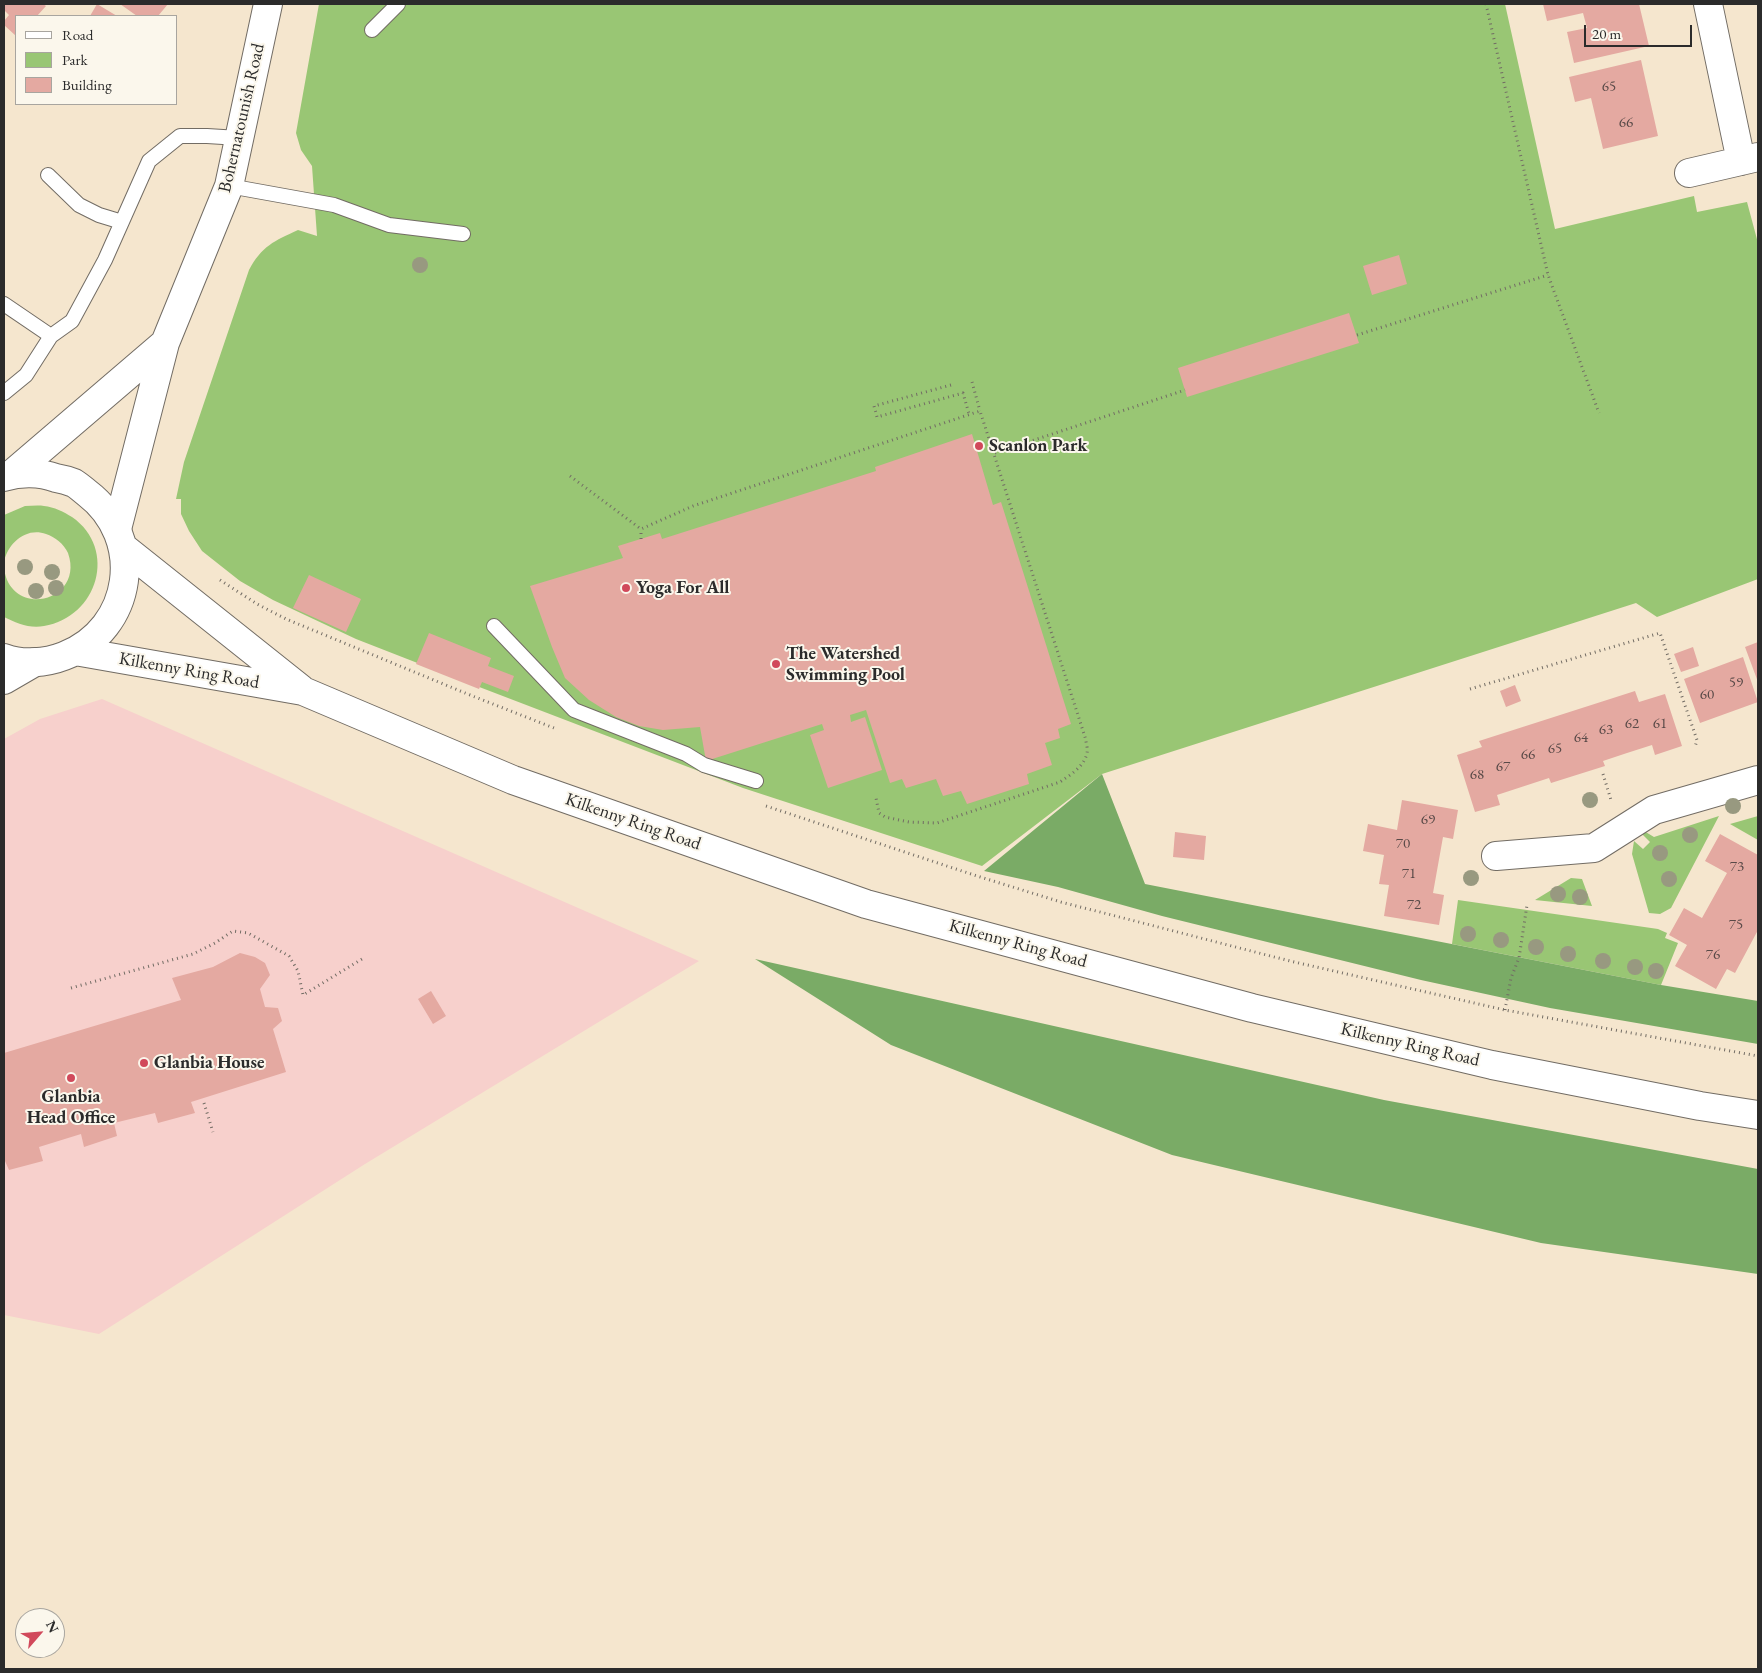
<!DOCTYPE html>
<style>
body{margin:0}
#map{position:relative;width:1762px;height:1673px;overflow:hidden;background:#f5e6ce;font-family:"EB Garamond",serif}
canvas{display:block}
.frame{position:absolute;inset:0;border:5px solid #2b2b2b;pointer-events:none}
.legend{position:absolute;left:15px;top:15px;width:162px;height:90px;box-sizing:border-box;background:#fbf7ec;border:1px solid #a8a59f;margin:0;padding:6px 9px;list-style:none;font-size:15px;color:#2b2b2b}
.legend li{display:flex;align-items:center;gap:10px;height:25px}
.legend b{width:25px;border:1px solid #a8a59f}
.north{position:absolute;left:15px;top:1608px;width:50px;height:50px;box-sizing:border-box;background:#fbf7ec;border:1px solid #a8a59f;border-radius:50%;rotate:63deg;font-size:14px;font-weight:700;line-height:20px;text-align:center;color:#2b2b2b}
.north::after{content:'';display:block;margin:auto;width:18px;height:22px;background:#d1495b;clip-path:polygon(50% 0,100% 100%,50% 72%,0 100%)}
.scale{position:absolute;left:1584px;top:25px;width:108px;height:22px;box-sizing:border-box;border:2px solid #2b2b2b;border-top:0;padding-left:6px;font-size:15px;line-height:18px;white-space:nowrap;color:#2b2b2b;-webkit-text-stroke:4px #fbf7ec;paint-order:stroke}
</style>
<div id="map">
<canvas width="1762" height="1673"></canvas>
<div class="frame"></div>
<ul class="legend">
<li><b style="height:6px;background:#fff"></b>Road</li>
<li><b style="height:14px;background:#99c674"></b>Park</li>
<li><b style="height:14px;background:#e4a9a1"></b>Building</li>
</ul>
<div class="north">N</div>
<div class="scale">20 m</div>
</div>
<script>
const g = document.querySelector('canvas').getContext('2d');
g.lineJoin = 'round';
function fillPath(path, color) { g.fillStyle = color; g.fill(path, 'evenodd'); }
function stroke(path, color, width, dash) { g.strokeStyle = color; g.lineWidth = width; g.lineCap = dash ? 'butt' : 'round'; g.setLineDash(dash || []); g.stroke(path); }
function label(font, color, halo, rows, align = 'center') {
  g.font = font + ' "EB Garamond",serif'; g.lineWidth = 4; g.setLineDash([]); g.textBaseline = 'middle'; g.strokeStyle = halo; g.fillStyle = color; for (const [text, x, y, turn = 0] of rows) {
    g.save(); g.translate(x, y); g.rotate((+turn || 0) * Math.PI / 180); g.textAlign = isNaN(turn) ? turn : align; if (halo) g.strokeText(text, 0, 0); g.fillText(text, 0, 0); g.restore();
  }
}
fillPath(new Path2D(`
 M102,699L699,961L365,1164L99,1334L4,1315V739L40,719Z`), '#f7d0cc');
fillPath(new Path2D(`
 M319,4H1505L1555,229L1694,196L1697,212L1747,202L1758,243V579L1657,617L1636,603L1102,774L982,866L743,788L461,680L356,639L273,600L240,581L202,551L189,531L181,514V499H176L184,462L249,270C262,246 274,241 298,230L317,236L312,166L301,150L296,133Z
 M25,506C31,506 38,505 44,506C54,507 64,512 72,517C118,549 98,617 44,626C30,629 16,623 4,617V569C12,620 85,601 68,553C64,544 55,537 46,534C26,527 8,543 4,562V515Z
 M1719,816L1671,908L1660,914L1649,913L1632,854L1634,841L1643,849L1650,842L1642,834L1644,831L1654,837Z
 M1758,816V840L1730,824Z
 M1571,878L1582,879L1592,906L1535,900Z
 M1458,900L1658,929L1667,933L1665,938L1678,943L1661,985L1452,944Z`), '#99c674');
fillPath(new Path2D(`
 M1102,774L1145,884L1661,985L1758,1001V1044L1550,1008L1421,980L1162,916L1058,887L984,871Z
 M755,959L1384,1100L1758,1169V1274L1541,1243L1172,1155L891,1045Z`), '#7aab66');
fillPath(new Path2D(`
 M4,4H43L46,6L37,16H16V36L4,25V21L9,15L4,10Z
 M97,4L117,16H90Z
 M120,4H168L158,16H137Z
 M1543,4H1639L1649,46L1574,63L1567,32L1587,28L1583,13L1547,21Z
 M1641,60L1658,136L1603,149L1591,98L1575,102L1569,77Z
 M1399,255L1407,284L1372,295L1363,266Z
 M1349,313L1359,343L1187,397L1178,368Z
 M972,434L993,505L1001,502L1071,724L1058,729L1060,738L1045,743L1052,765L1027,774L1029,784L967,804L961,791L943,796L936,779L906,788L902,779L890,783L866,710L850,715L851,722L865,717L882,770L828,788L810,735L824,730L822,724L706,761L700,727L663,730L639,726L616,717L589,700L565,678L552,647L530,586L623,558L618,546L660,533L662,539L876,471L875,467Z
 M309,575L361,599L346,632L293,608Z
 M429,633L491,658L488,666L514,676L508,692L482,682L479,689L416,664Z
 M1758,642V682L1745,647Z
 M1693,647L1699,666L1681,672L1674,654Z
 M1743,657L1758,702L1700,723L1684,679Z
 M1515,685L1521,701L1506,707L1500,691Z
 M1635,691L1639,702L1665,694L1682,746L1655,755L1652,745L1627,753L1603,761L1605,766L1551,783L1549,778L1497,795L1500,805L1475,812L1457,755L1482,747L1479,741Z
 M1402,800L1458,810L1453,839L1443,837L1433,893L1444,895L1439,925L1384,916L1389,885L1379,884L1384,855L1363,851L1368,824L1397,830Z
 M1175,832L1206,836L1204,860L1173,857Z
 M1720,834L1758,855V930L1735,973L1727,969L1716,989L1675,966L1687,945L1669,935L1684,908L1702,918L1727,873L1705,861Z
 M240,953L255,957L265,963L270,975L260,989L265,1007L278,1008L282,1021L273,1029L286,1072L191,1102L195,1113L158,1123L155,1113L114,1123L117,1136L84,1147L81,1134L39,1147L43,1161L9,1170L5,1161H4V1053L181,1000L172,978L213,967Z
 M431,991L446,1016L433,1024L418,999Z`), '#e4a9a1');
const service = new Path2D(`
 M372,30L398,4
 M48,175L79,205L99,215L122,222
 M229,186L334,205L389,225L463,234
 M4,304L51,336
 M4,393L26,375L51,336L72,321L105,260L149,161L180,136H207L239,138
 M494,626L574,710L686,754L704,765L756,781`);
const minor = new Path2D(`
 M1708,4L1741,161
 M1689,173L1758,157
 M1496,856L1594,848L1654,810L1758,780`);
const tertiary = new Path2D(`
 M12,474L165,343
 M117,529L165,343L229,186L268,4
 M4,680L35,662`);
const trunk = new Path2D(`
 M4,477C20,472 40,472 56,478C62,479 69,481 74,483C79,486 83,490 87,493C146,538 134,629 64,656C46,663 22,665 4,658
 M124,548L301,689
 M75,651L303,691L513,780L866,904L1252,1008L1492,1065L1700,1106L1758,1115`);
stroke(service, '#726c64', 16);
stroke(minor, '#726c64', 30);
stroke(tertiary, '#726c64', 30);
stroke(trunk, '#726c64', 30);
stroke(new Path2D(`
 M1486,4L1548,275L1599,413
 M1357,335L1548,275
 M972,382L980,411
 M951,385L874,406L877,417L963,393L969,414
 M995,453L1185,390
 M570,476L641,529L693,506L980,411L1085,737C1086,742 1088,749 1087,753C1084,767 1070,775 1060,782L937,823L909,822L885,817L879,813L876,798
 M641,539V529
 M220,580L257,604L286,619L470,695L554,728
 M1470,689L1660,633L1697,740L1695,747
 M1603,774L1611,800
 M766,806L977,876L1061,902L1290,961L1505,1010L1758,1056
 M71,988L193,954L215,943L233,931L248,933L289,956L298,971L303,995L362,959
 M1505,1010L1511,978L1519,958L1527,905
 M204,1103L213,1132`), '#726c64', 3, [1, 4]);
stroke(service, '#fff', 14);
stroke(minor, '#fff', 28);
stroke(tertiary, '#fff', 28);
stroke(trunk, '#fff', 28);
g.fillStyle = '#989980';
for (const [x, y] of [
 [420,265],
 [25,567],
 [52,572],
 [56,588],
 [36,591],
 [1590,800],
 [1733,806],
 [1690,835],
 [1660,853],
 [1471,878],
 [1669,879],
 [1558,894],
 [1580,897],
 [1468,934],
 [1501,940],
 [1536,947],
 [1568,954],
 [1603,961],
 [1635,967],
 [1656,971]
]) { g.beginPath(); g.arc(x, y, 8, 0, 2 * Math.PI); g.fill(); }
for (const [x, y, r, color] of [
 [979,446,5,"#d1495b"],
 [626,588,5,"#d1495b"],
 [776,664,5,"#d1495b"],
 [144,1063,5,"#d1495b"],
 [71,1078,5,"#d1495b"]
]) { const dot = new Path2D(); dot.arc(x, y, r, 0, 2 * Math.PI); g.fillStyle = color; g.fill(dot); stroke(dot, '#fbf7ec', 2); }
label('15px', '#594a48', null, [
 ["65",1609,87],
 ["66",1626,123],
 ["59",1736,683],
 ["60",1707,695],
 ["62",1632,724],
 ["61",1660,724],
 ["63",1606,730],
 ["64",1581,738],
 ["65",1555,749],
 ["66",1528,755],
 ["67",1503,767],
 ["68",1477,775],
 ["69",1428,820],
 ["70",1403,844],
 ["73",1737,867],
 ["71",1409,874],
 ["72",1414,905],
 ["75",1736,925],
 ["76",1713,955]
]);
label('18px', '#2b2b2b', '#fbf7ec', [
 ["Bohernatounish Road",242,118,-77],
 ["Kilkenny Ring Road",189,671,10],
 ["Kilkenny Ring Road",633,822,19],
 ["Kilkenny Ring Road",1018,944,15],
 ["Kilkenny Ring Road",1410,1045,13]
]);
label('bold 18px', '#2b2b2b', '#fbf7ec', [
 ["Scanlon Park",989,446],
 ["Yoga For All",636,588],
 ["The Watershed",786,654],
 ["Swimming Pool",786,675],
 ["Glanbia House",154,1063],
 ["Glanbia",71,1097,"center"],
 ["Head Office",71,1118,"center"]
], 'left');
</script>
